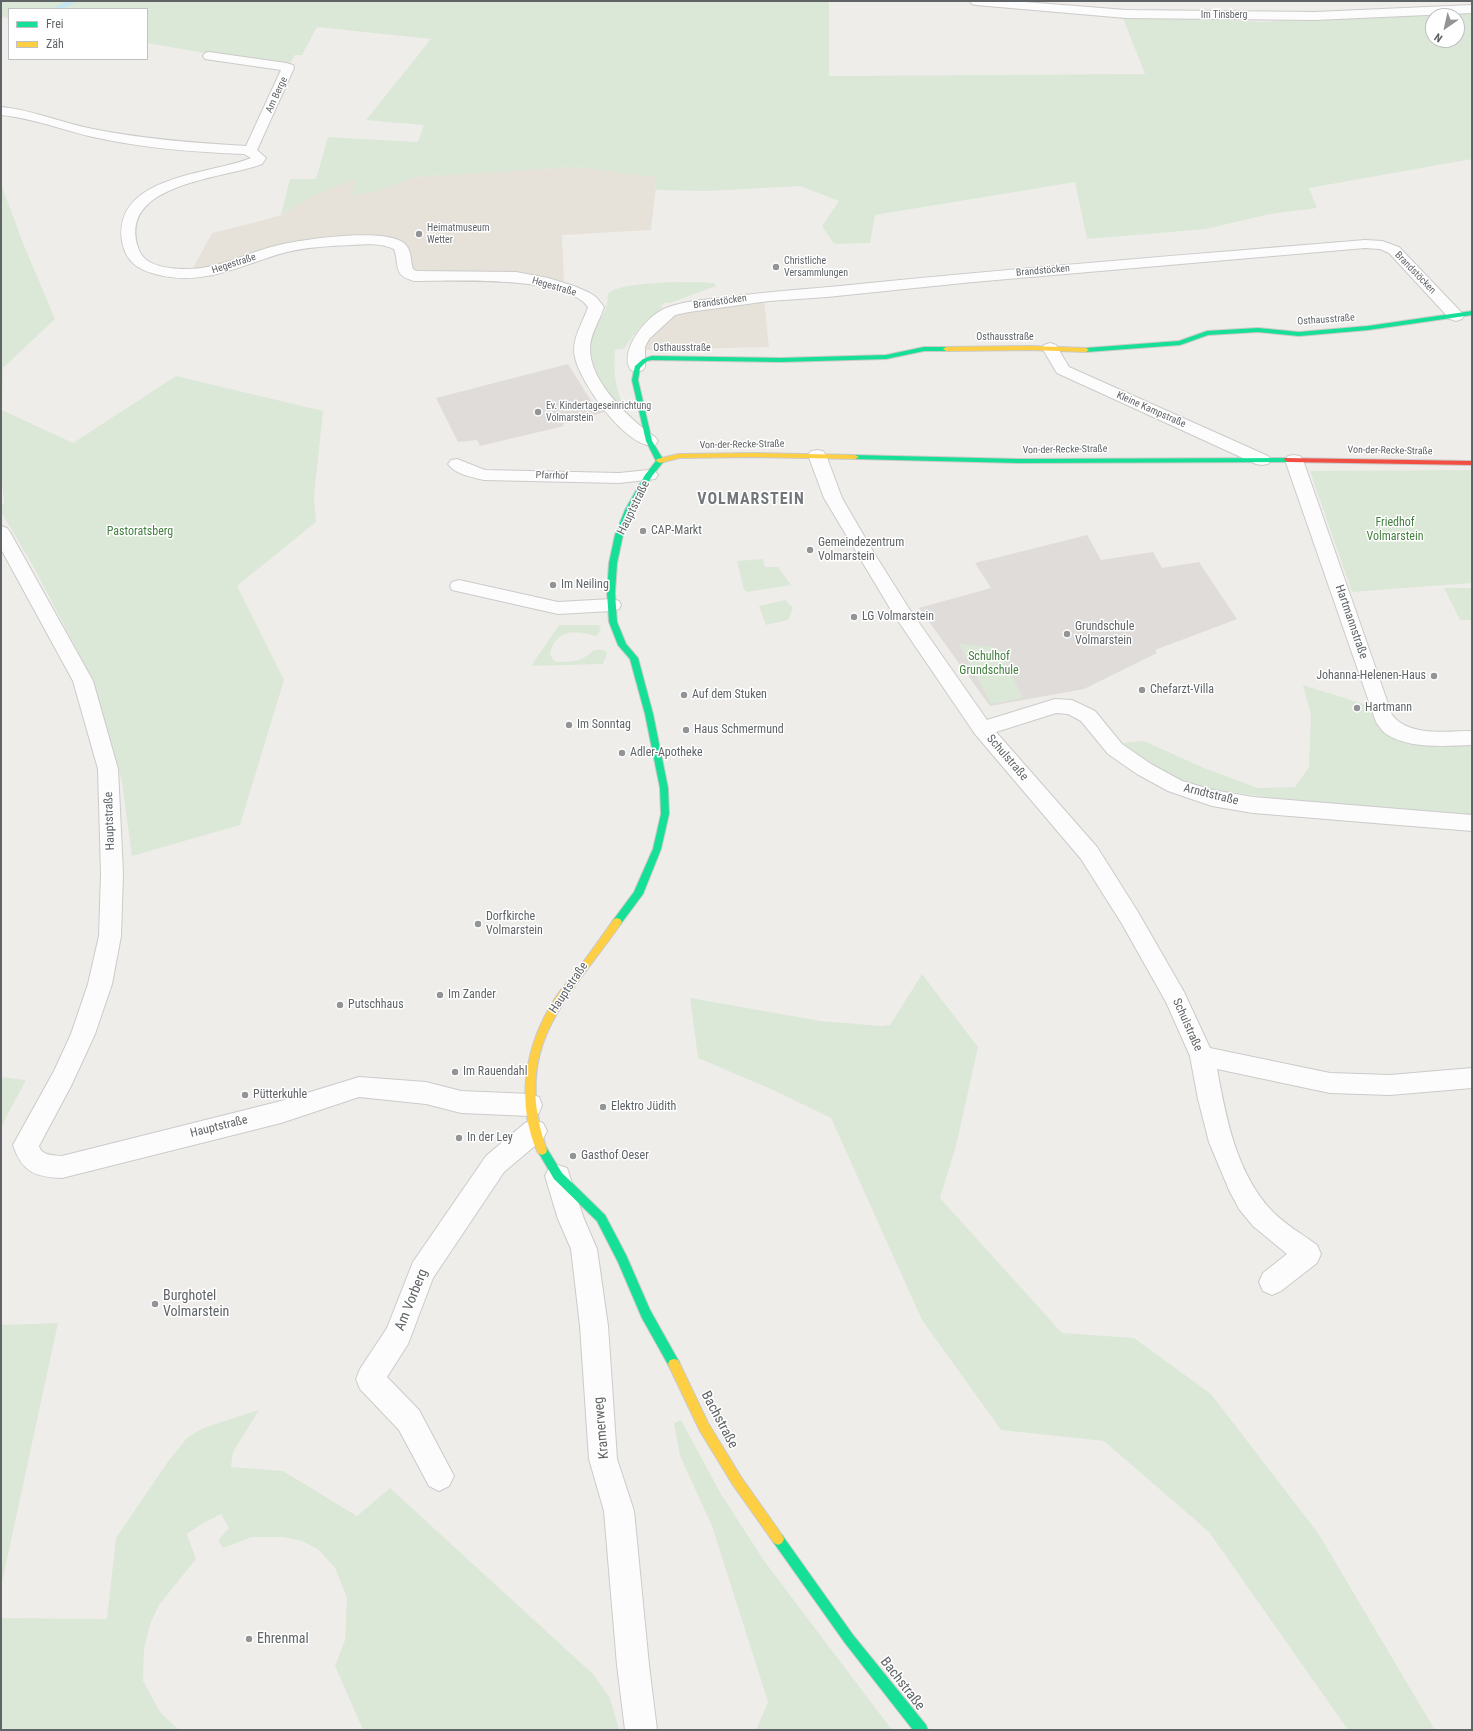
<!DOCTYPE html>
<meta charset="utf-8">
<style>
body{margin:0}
#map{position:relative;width:1473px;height:1731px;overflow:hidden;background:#efedea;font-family:"Roboto Condensed",sans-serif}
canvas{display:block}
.frame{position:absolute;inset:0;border:2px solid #606467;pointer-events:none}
.legend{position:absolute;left:8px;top:8px;width:140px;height:52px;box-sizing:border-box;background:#fff;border:1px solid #bfc1c2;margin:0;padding:5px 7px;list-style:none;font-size:12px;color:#606467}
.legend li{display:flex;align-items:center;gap:8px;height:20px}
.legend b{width:20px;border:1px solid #bfc1c2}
.north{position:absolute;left:1425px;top:8px;width:40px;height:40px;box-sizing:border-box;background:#fff;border:1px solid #bfc1c2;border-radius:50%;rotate:214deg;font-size:11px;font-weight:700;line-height:16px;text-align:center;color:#606467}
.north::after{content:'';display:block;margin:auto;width:14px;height:18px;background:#929495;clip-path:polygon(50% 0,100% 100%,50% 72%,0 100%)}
</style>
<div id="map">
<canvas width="1473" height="1731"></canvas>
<div class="frame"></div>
<ul class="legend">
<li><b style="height:5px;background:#16e098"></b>Frei</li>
<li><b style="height:5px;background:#ffcf43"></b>Zäh</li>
</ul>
<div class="north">N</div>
</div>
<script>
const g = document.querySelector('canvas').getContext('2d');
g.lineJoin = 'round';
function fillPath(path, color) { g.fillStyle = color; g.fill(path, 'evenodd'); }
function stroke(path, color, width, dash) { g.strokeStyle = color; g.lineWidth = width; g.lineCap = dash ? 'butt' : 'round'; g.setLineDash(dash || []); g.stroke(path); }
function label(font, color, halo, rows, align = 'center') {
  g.font = font + ' "Roboto Condensed",sans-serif'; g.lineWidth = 3; g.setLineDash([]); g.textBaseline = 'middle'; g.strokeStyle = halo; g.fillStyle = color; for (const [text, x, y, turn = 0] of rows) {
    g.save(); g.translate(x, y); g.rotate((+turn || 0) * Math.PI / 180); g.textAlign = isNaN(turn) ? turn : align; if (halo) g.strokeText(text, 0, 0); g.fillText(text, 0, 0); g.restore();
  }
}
fillPath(new Path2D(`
 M575,167L657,177L651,230L562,235L564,284L412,274L406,245L402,242L393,239L303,242L241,264L192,270L212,233L260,221L281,215L312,196L356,178L352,196L374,192L415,177Z
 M764,300L769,347L644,350L645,341L666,320L678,315L691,311Z`), '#e7e2d9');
fillPath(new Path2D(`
 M568,364L593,404L600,402L608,411L563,424L564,426L480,446L477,440L458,442L436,398Z
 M1087,535L1101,560L1153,552L1162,568L1199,562L1237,619L1155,650L1157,653L1084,689L990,706L919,608L991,588L975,563Z`), '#dfdcd9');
fillPath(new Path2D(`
 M1,1H829V76L1145,74L1121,13L1262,22L1472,8V159L1309,188L1317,208L1270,214L1206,229L1087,239L1075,182L875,215L870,243L834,244L822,226L839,201L800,186L708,191L655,190L656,177L575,167L415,177L374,192L352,196L356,178L312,196L281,215L290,179H316L328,137L418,142L424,125L366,120L431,39L317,27L302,55H295L290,63L287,65L244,60L147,43V9H9V18L1,17ZM1433,16H1457V40H1433Z
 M1,184L23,243L55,319L3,368L2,410L73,443L176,376L323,411L314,496L316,522L237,586L284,680L240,825L132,856L122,782L92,679L32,564L1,512V508L4,502L1,474Z
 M705,282L707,283H714L716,286L670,303L666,302L661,306L663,307C647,319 635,332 624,349L615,350C613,380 617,394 630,421L604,387L589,362L591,333L606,309L605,307L607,305L608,294C618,281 687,282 705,282Z
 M1472,470V583L1352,592L1310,471Z
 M763,559L765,567H778L791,585L747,592L744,590L737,561Z
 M1444,588H1472V620H1460Z
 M785,600L793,608L788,620L766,625L759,606Z
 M559,625H599L601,630L596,636C576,630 555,629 550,654L554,661C562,663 576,662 583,658C594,653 590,647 606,651L607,654L603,664L531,666Z
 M959,644L992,647L1002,651L1008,660L1006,664L1023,698L991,704Z
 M1303,685L1373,707L1390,737L1454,745H1472V816L1265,797L1203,788L1178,779L1153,766L1122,743L1144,741L1204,768L1258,788L1295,787L1309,767L1311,715Z
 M922,974L978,1047L956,1146L940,1198L1062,1333L1134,1338L1211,1394L1318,1533L1435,1730H1348L1209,1532L1104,1441L1001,1430L922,1320L831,1118L773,1090L698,1058L690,998L821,1021L881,1026L890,1025Z
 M1,1077L26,1080L1,1127Z
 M58,1323L1,1587V1325Z
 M259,1410L233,1452L231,1467L283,1471L357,1516L390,1488L593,1674L610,1698L619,1730H363L335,1666L345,1640L347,1598L335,1568L319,1550L302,1541L283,1537H252L223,1548L218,1540L229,1528L221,1514L200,1525L187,1534L196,1559L159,1605L150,1624L144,1649L143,1681L160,1712L179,1730H1V1618L107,1619L116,1538L169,1460L187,1438L196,1432L209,1426Z
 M681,1420L721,1494L765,1562L892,1730H756L768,1702L712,1526L680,1456L674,1423Z`), '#dce8d7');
stroke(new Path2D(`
 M57,9L73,1`), '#c5e5f2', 5);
const street = new Path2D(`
 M970,1H1012L1126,10L1315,12L1472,5V13L1315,20L1126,18L976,5L972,4Z
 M209,52L286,63L293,65L294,68L257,150L266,158L262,164C224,179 114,183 139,250C145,267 172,269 187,269C217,269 243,255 271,247C295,240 387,226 405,244C412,251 410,260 413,269L416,271L516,272L548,278L574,286L590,293L596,297L604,307C600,320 590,334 590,348C589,381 630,420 655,437L658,441L655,445C628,451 579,381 575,357C571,339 583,323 588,307C566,275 451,281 414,281C392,275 400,265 394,249C381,243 366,244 352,245C329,246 305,247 283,253C241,265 204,286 159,275C139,270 126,263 122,241C113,175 210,175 251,158L244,154C193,152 142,148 93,137C62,130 33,118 1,115V107C33,110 62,123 93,129C143,139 195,143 246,146L281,70L205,59L203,56L205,53Z
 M1365,240L1382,241L1399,247L1462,313L1464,316L1462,319L1456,321L1450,319L1389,253L1380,249L1365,248L973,282L827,297L769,301L689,312L675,315L649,339L645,347V367L643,370L637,372L631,370C618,351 647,315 666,308C684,301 704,300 723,298C769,291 815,289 860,284C1028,267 1197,254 1365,240Z
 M1050,343L1056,345L1069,367L1268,456L1271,460L1268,464L1262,465L1256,464L1057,373L1042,348L1044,345Z
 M817,450L823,451L826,455L842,498L874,553L908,607L987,720L1055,699L1072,700L1095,711L1122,744L1151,764L1182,781L1213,790L1253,797L1472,815V831L1253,813L1212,806L1168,791L1137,774L1108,754L1081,721L1068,714L1056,713L996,732L1097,847L1138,912L1184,992L1210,1048L1330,1073L1390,1075L1472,1068V1088L1390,1095L1330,1093L1217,1069C1226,1118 1236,1172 1271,1210C1284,1224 1302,1234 1317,1245L1321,1254L1317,1263L1281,1291L1272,1295L1263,1291L1259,1282L1263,1273L1287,1254L1253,1226L1239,1209L1229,1190L1209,1142L1198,1099L1190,1056L1166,1002L1122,924L1081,859L975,734L894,615L824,498L808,455L811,451Z
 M1294,455L1300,456L1303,460L1392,715C1409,737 1447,731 1472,731V745C1446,746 1408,749 1386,734C1382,731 1379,726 1376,722L1285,460L1288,456Z
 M457,459L485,470L619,473L649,470L655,471L658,475L655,479L619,483L484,480C472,477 456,475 448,464L451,460Z
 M1,526L7,528L10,532L93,681L118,769L123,873L121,936L112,984L95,1034L72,1084L39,1146C42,1156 53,1155 62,1156L281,1101L359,1077L426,1082L461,1091L530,1094L539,1097L542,1105L539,1113L530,1116L461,1113L426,1104L359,1097L281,1123L62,1178C35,1177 22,1172 13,1145L54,1071L71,1034L88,984L99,936L101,873L98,769L73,681L1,549Z
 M459,580L558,602L612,599L619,601L621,605L619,609L612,611L558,614L452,590L450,586L452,582Z
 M534,1120L543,1123L547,1131L543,1139L504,1172L433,1278L408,1344L387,1377L419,1410L454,1476L449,1486L439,1491L429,1486L399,1430L360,1389L356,1379L360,1369L387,1328L413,1262L486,1156L525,1123Z
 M558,1165L567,1168L584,1219L597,1249L608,1326L617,1459L634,1511L649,1665L657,1730H625L617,1665L604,1511L589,1459L580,1326L571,1249L558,1219L545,1176L549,1168Z`);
const fast = new Path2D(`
 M1472,311V315L1368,330L1299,336L1258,332L1208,335L1180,345L1086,352L1083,350L1086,348L1179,341L1207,331L1258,328L1299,332L1368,326Z
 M924,347H946L949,349L946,351H924L886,359L781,362L652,360L647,361L640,368L638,380L652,441L664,461L652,476L633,510L623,535L617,563L615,593L617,622L626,644L638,658L653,714L668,788L669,814L661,849L643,894L620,925H614L612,922L614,919L634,892L653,849L661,814L660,788L645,714L630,659L618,645L609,622L607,593L609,563L615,535L625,510L645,475L656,461L646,441L632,380L635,366L643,359L652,356L781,358L886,355Z
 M852,455L1019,459L1288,458L1292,460L1288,462L1019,463L855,459H852Z
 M542,1145L546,1147L562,1173L605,1215L626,1255L650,1310L678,1360L680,1364L678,1368L674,1369L670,1368L642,1318L618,1262L597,1221L554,1179L537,1150L538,1147Z
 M778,1533L782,1535L853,1635L926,1725L928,1730H913L845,1643L774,1543L772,1539L774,1535Z`);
const slow = new Path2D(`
 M1031,346L1086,348L1089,350L1086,352L1031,350L946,351L943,349L946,347Z
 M753,453L855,455L859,457L855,459L753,457L679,458L660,463L656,461L657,459L679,454Z
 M617,918L620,919L622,922L620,925C565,1003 511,1046 547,1150L546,1153L542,1155L538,1153C515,1103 525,1046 554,1000C559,992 565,985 571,978C586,959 600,939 614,919Z
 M674,1359L678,1360L708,1423L741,1477L782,1535L784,1539L782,1543L778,1545L774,1543L733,1485L700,1431L668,1364L670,1360Z`);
const jam = new Path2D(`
 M1285,458L1472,461V465L1288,462L1284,460Z`);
stroke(street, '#cbcbca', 2);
stroke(fast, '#c9cac9', 2);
stroke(slow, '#c9cac9', 2);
stroke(jam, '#c9cac9', 2);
fillPath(street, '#fdfcfc');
fillPath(fast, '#16e098');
fillPath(slow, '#ffcf43');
fillPath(jam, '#f24e42');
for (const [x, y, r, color] of [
 [419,234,4,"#929495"],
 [776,267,4,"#929495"],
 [538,412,4,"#929495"],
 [643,531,4,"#929495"],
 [810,550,4,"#929495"],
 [553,585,4,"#929495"],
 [854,617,4,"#929495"],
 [1067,634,4,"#929495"],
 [1434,676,4,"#929495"],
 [1142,690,4,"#929495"],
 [684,695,4,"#929495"],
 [1357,708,4,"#929495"],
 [569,725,4,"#929495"],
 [686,730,4,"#929495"],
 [622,753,4,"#929495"],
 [478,924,4,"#929495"],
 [440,995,4,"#929495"],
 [340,1005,4,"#929495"],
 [455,1072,4,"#929495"],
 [245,1095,4,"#929495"],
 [603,1107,4,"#929495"],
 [459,1138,4,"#929495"],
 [573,1156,4,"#929495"],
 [155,1304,4,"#929495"],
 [249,1639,4,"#929495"]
]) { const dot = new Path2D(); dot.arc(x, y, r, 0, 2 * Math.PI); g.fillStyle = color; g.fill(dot); stroke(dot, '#fff', 1.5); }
label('10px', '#606467', '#fff', [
 ["Im Tinsberg",1224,15],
 ["Am Berge",277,95,-65],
 ["Hegestraße",234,264,-18],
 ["Brandstöcken",1043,271,-5],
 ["Brandstöcken",1415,273,46],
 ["Hegestraße",554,287,16],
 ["Brandstöcken",720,302,-8],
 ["Osthausstraße",1326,320,-4],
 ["Osthausstraße",1005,337],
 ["Osthausstraße",682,348],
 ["Kleine Kampstraße",1151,410,24],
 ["Von-der-Recke-Straße",742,445,-1],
 ["Von-der-Recke-Straße",1065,450,-1],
 ["Von-der-Recke-Straße",1390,451,1],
 ["Pfarrhof",552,476,2]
]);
label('10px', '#606467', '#fff', [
 ["Heimatmuseum",427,228],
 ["Wetter",427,240],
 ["Christliche",784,261],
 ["Versammlungen",784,273],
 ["Ev. Kindertageseinrichtung",546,406],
 ["Volmarstein",546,418]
], 'left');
label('12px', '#606467', '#fff', [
 ["Hauptstraße",634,508,-64],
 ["Hartmannstraße",1351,622,71],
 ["Schulstraße",1007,758,49],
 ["Arndtstraße",1211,795,14],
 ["Hauptstraße",110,821,-92],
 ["Hauptstraße",569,988,-56],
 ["Schulstraße",1187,1025,66],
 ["Hauptstraße",219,1127,-14]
]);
label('12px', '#437f3f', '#fff', [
 ["Friedhof",1395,523],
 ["Volmarstein",1395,537],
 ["Pastoratsberg",140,532],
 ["Schulhof",989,657],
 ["Grundschule",989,671]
]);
label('12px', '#606467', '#fff', [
 ["CAP-Markt",651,531],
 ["Gemeindezentrum",818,543],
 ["Volmarstein",818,557],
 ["Im Neiling",561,585],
 ["LG Volmarstein",862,617],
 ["Grundschule",1075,627],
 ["Volmarstein",1075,641],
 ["Johanna-Helenen-Haus",1426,676,"right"],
 ["Chefarzt-Villa",1150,690],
 ["Auf dem Stuken",692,695],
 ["Hartmann",1365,708],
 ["Im Sonntag",577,725],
 ["Haus Schmermund",694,730],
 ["Adler-Apotheke",630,753],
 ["Dorfkirche",486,917],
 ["Volmarstein",486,931],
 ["Im Zander",448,995],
 ["Putschhaus",348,1005],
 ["Im Rauendahl",463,1072],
 ["Pütterkuhle",253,1095],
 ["Elektro Jüdith",611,1107],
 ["In der Ley",467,1138],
 ["Gasthof Oeser",581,1156]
], 'left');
label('14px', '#606467', '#fff', [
 ["Burghotel",163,1296],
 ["Volmarstein",163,1312],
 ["Ehrenmal",257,1639]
], 'left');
label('14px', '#606467', '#fff', [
 ["Am Vorberg",412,1300,-68],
 ["Bachstraße",719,1420,62],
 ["Kramerweg",602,1428,-95],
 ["Bachstraße",902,1684,52]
]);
g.letterSpacing = '1px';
label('bold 16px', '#717679', '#fff', [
 ["VOLMARSTEIN",751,500]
]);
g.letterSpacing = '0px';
</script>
